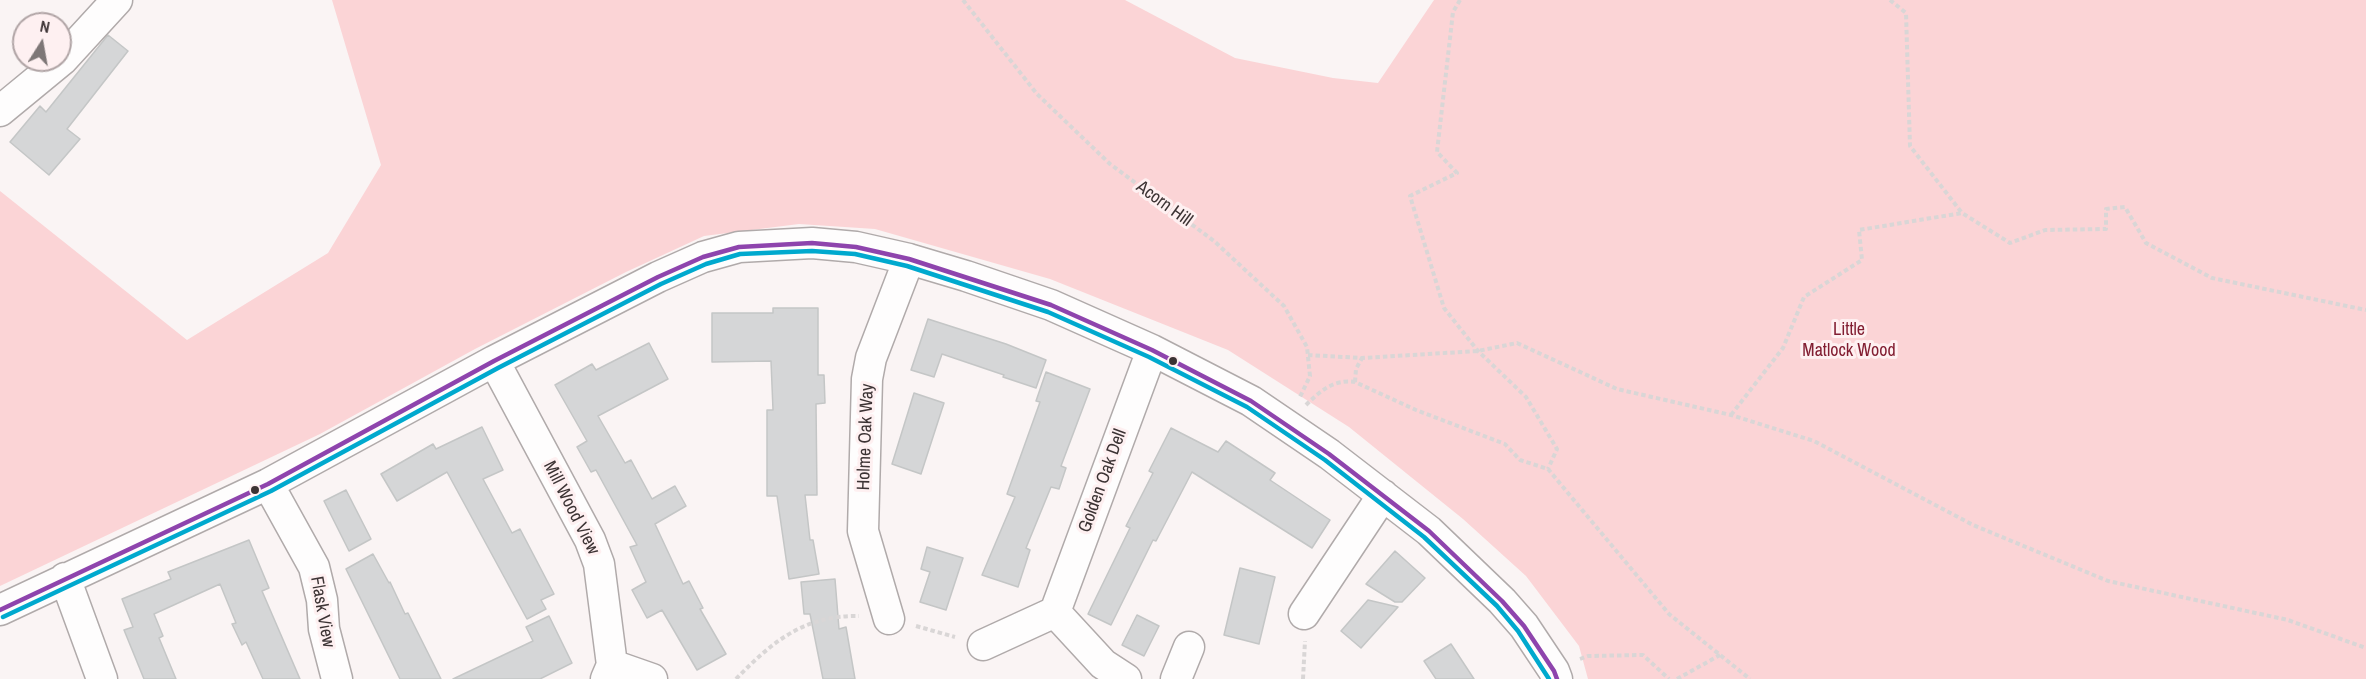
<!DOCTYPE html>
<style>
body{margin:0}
#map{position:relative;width:2366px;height:679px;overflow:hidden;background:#faf4f4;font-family:"Archivo Narrow",sans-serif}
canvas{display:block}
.north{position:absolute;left:12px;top:12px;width:60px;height:60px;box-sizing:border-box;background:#fef0f1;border:2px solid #b0a4a5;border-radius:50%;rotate:11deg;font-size:16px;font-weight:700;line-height:24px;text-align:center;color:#3c3334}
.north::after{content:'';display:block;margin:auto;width:21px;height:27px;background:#7e7777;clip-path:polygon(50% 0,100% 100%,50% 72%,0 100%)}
</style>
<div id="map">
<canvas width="2366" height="679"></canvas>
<div class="north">N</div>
</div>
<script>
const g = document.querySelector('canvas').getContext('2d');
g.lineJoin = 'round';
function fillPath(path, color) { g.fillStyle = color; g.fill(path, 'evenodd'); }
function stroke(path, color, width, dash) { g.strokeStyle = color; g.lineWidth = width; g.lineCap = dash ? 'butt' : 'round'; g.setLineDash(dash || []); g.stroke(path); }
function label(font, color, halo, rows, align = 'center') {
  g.font = font + ' "Archivo Narrow",sans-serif'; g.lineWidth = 6; g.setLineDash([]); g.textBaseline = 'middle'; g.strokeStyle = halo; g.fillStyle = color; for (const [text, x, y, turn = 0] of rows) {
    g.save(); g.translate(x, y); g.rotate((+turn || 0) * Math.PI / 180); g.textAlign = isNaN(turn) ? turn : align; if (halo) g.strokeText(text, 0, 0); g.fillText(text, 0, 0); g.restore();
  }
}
fillPath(new Path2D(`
 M332,0H1125L1235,58L1333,78L1378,83L1434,0H2366V679H1588L1579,646L1526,576L1463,519L1349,427L1228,350L1050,279L875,229L799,224L704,236L626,272L475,349L320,434L0,586V191L187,340L328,253L381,165Z`), '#fbd4d6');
const building = new Path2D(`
 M108,35L128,51L67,129L80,139L49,175L10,142L40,106L46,112Z
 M773,308H818V375H824L825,403L816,404L817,495H805L810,540H813L819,574L789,579L777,496H767V410H773L771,361L712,362V313H773Z
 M928,319L1006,344L1046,360L1036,388L1003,377L1004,375L942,354L934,377L911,370Z
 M649,343L668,379L598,416L625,463L631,460L652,499L675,486L686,506L655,524L683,584L689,581L703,608L700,609L726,654L697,670L662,610L647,618L632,590L646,582L630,547L637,545L596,470L591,472L577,447L587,441L555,385L592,364L596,370Z
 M1046,372L1090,389L1061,466L1066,468L1059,489L1051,487L1026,548L1030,550L1018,587L982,575L1015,497L1007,494L1040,402L1036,401Z
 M914,393L944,403L921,474L892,464Z
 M482,427L503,470L483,479L512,533L520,529L554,594L541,600L546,609L527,619L447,472L397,501L381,474L433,444L436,449Z
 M1171,428L1218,452L1226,441L1275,473L1270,480L1330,520L1312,548L1192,472L1156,541L1153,540L1111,625L1088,614L1130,528L1126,526L1153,473L1149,471Z
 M346,490L371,539L349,551L324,501Z
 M249,540L269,588L262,591L300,679H263L246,642L242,645L232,624L236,623L220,584L154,614L163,636L159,638L176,679H144L124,630L133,627L122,599L171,579L168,572Z
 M927,547L963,558L946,610L920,602L930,572L921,569Z
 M1395,551L1425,578L1402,602H1395L1366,584Z
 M373,554L389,583L390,582L405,614L408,613L441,679H400L346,569Z
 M1240,568L1275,577L1259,644L1224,635Z
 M835,579L839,629L846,627L855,679H823L810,614H804L801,582Z
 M1368,600L1398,607L1361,648L1341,631Z
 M1137,615L1159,626L1144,656L1122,645Z
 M549,616L572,663L540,679H453L533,641L526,627Z
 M1451,644L1474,679H1436L1424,661Z`);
fillPath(building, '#d5d6d7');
stroke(building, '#c4c6c6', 1.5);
const minor = new Path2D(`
 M0,111L62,60L117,0
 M494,361L590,540L599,564L612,665L606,679
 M268,484L314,567L322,600L324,629L337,679
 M65,578L102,679
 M0,610L268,484L494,361L658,277L703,257L739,247L812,243L856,247L909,259L966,276L1051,305L1152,350L1251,401L1329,454L1429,531L1502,601L1524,626L1554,671L1557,679
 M1304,614L1383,495
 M889,619L863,531L867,379L871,358L909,259
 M983,645L1055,612
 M612,665L652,679
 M1126,679L1103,664L1055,612L1152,350
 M1176,679L1189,647`);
stroke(minor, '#b0aaaa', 33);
stroke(new Path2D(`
 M963,0L1037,94L1110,164L1214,241L1284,306L1307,347L1310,376L1299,399
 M1460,0L1453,12L1437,152L1457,173L1410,196L1444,308L1478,351L1526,397L1557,449L1548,469
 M1890,0L1906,13L1910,146L1962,213
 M1308,355L1362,358L1478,351L1517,343L1617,389L1731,415L1814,441L1973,525L2108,581L2288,620L2366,648
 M1355,382L1356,369L1362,358
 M1306,405C1320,391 1334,379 1355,382L1416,410L1505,444L1520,460L1548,469L1669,614L1750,679
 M1731,415L1783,348L1804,297L1862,260L1859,230L1962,213L2010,243L2045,230L2106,229V209L2125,207L2146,243L2212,278L2366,310
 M916,626L955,637
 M1580,659L1588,656L1643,655L1669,679
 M736,679C772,642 804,615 859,616
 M1303,679L1305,641
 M1677,679L1720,655`), '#d9d6d6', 4, [4.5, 3]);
stroke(minor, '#fefdfd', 30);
stroke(new Path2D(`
 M0,610L268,484L494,361L658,277L703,257L739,247L812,243L856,247L909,259L1051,305L1152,350L1251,401L1329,454L1429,531L1502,601L1524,626L1554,671L1557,679`), '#8e44ad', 4.5);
stroke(new Path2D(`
 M3,617L271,491L498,368L661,284L706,264L740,254L812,251L855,254L907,266L1048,312L1149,357L1247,407L1325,460L1424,537L1497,606L1518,631L1549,679`), '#00a9ce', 4.5);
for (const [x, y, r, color] of [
 [1173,361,5,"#3c3334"],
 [255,490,5,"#3c3334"]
]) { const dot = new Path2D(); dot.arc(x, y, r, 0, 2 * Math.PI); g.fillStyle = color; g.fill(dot); stroke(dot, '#fef0f1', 2); }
label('18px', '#3c3334', '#fef0f1', [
 ["Acorn Hill",1164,204,36],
 ["Holme Oak Way",866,437,-88],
 ["Golden Oak Dell",1103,481,-70],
 ["Mill Wood View",571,508,63],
 ["Flask View",322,612,80]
]);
label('18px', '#821e32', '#fef0f1', [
 ["Little",1849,330],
 ["Matlock Wood",1849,351]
]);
</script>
